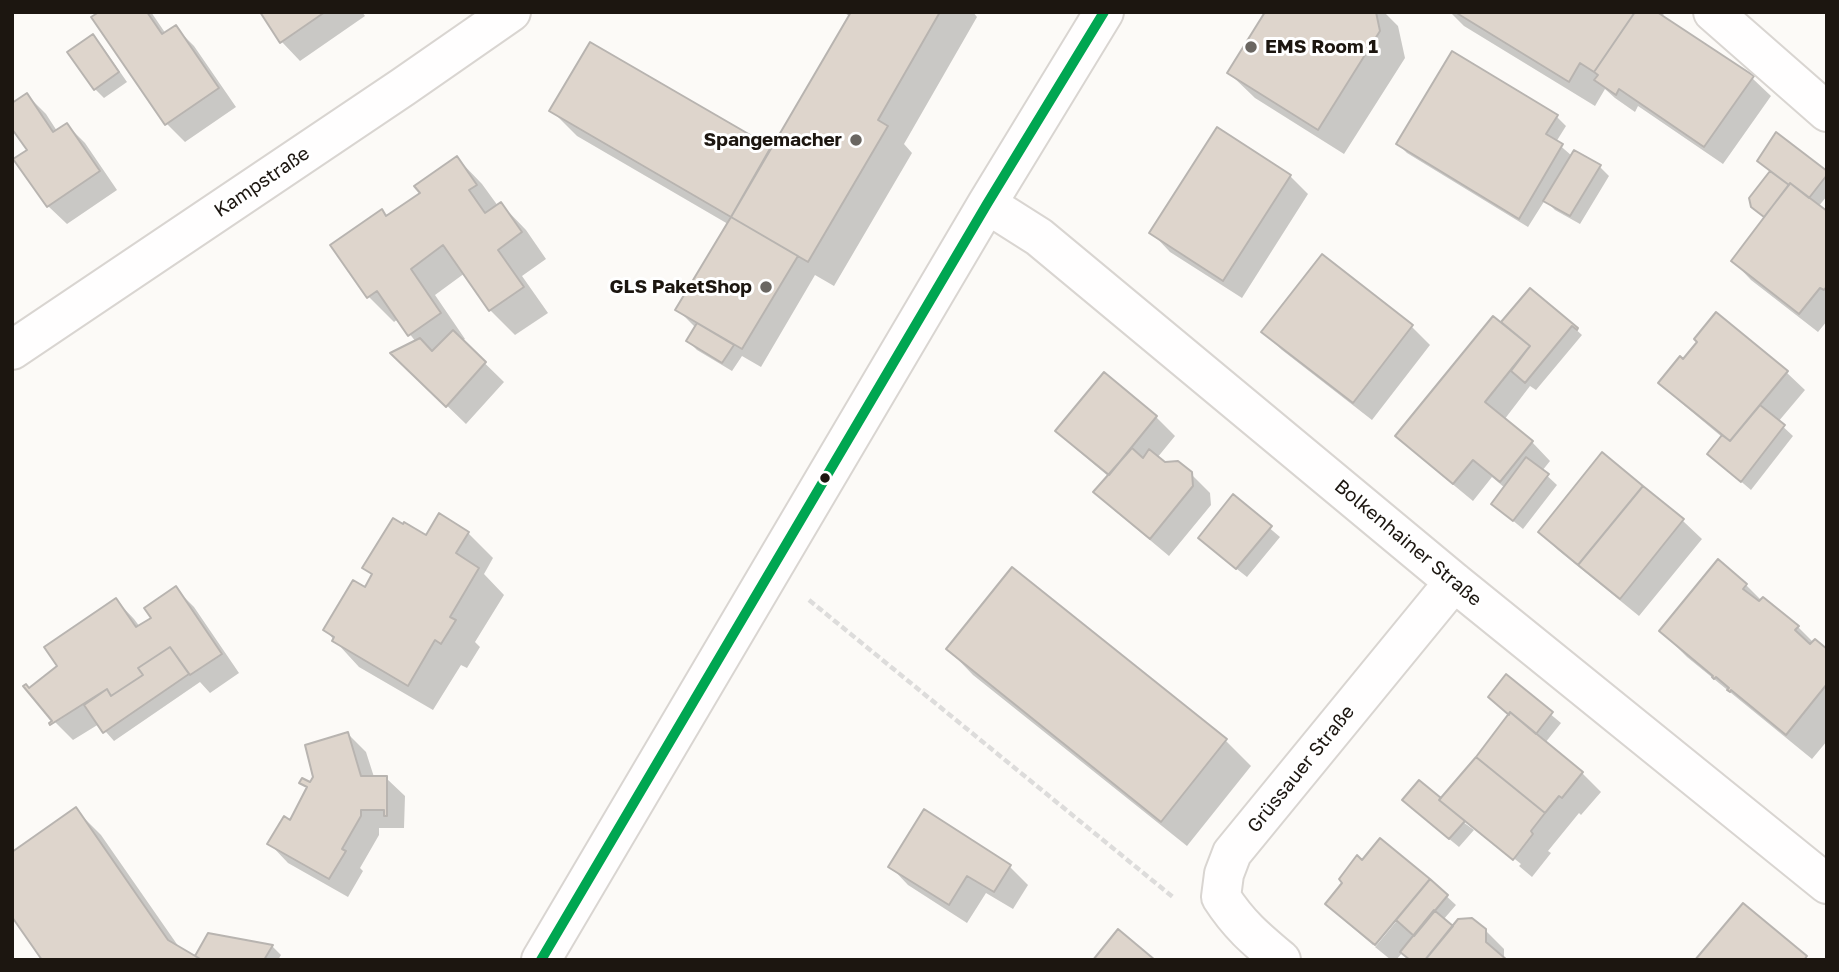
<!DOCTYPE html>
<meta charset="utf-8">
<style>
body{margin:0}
#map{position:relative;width:1839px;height:972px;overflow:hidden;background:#fcfaf7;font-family:"Golos Text",sans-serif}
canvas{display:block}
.frame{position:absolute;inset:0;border:14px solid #1c1610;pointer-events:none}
</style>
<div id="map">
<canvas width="1839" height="972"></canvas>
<div class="frame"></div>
</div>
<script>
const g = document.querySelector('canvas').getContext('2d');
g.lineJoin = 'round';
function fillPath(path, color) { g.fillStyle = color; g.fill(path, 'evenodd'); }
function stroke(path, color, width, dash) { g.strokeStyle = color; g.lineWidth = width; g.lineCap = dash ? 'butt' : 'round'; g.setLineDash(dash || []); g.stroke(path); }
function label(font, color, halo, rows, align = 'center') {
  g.font = font + ' "Golos Text",sans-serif'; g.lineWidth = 6; g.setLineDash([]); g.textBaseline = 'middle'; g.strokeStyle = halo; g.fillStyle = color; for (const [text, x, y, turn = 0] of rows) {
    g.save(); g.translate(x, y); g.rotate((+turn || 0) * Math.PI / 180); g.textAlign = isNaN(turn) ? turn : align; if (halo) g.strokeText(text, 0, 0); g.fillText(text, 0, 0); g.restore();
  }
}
fillPath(new Path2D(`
 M102,12H151L166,34L176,28L194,46L236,107L185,142L167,124L94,18Z
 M261,12H362L365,16L300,61L282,42Z
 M843,12H973L977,17L904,144L912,153L834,286L815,275L761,367L742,356L732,371L697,350L688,341L696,328L678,310L728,224L577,136L552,111L591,44L772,150L851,17Z
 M1267,12H1384L1398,26L1405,58L1344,154L1255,98L1229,73Z
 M1450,12H1665L1662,17L1752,78L1771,96L1723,164L1638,106L1635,112L1615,98L1605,89L1595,106L1464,26Z
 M92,36L102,46L127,82L104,98L95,89L70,52Z
 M27,95L46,114L57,131L67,125L85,143L117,190L67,224L48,206L16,159L29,150Z
 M1557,117L1566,126L1556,142L1572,156L1600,167L1609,176L1580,224L1555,210L1545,200L1528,227L1407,153L1398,144Z
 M457,158L482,184L498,206L501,204L526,230L546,259L522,276L548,313L515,335L490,310L465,273L435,295L465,339L462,341L504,382L466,424L411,371L416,342L398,319L394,322L369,297L382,211L388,217L422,194Z
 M1760,161L1827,173V196L1818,207L1827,214V321L1818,332L1751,280L1733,261L1766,219L1752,206L1771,172Z
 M1290,176L1308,194L1242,298L1170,252L1152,233Z
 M1322,257L1412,327L1430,345L1372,420L1282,350L1263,332Z
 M1572,326L1582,335L1536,390L1530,386L1504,420L1532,442L1550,461L1542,471L1557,485L1523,529L1493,504L1505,488L1492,477L1473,501L1416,454L1397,436L1511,329Z
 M1700,342L1786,372L1805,390L1778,422L1793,436L1751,490L1709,454L1722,437L1679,401L1660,383L1684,362Z
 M1104,375L1156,417L1175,436L1157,458L1165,464L1191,474L1210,493L1211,505L1169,556L1114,510L1095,492L1108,476L1076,449L1057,431Z
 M1602,454L1683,521L1702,539L1639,616L1558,550L1540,532Z
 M1233,497L1280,537L1247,577L1209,547Z
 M468,533L493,558L484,574L504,595L475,642L480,647L467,668L461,665L433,710L359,667L325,630L365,589L373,576L365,568Z
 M1013,569L1226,741L1251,766L1187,846L973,675L948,649Z
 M1746,585L1762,601L1798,627L1814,643L1827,651V741L1812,759L1687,657L1661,631Z
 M176,589L194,607L239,673L210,693L200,682L114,741L99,724L73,740L55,722L26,687L29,690L59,666L116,600L134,619L140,627L153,618Z
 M1506,677L1561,723L1545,743L1582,773L1601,792L1581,815L1579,813L1548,851L1551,853L1532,877L1519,866L1521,864L1459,814V819L1474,830L1459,847L1414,810L1442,801L1510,715Z
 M348,734L366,752L374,777L386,778L405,796L404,828H379V835L360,868L363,871L348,897L288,863L270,844L290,822L308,789L302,783L311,784Z
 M76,810L101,835L181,950L44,960Z
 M924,811L1010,867L1028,885L1013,909L986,893L967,923L908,885L890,866Z
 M1363,862L1427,879L1373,945L1346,922L1327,904Z
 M1430,881L1456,905L1443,920L1453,928L1485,930L1504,949V959L1403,952L1396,960H1391L1375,947Z
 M272,946L281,955L278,960H202Z`), '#0003');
const building = new Path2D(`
 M99,12H147L162,34L176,25L219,88L165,125L91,17Z
 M260,12H325L280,43Z
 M851,12H940L878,120L888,126L808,262L731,217Z
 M1265,12H1376L1380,31L1318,130L1227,73Z
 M1455,12H1635L1594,72L1580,63L1569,82Z
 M1635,12H1657L1754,76L1704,147L1619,89L1616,95L1594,80L1598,75L1594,72Z
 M93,34L119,72L94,90L67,52Z
 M590,42L771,147L731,217L549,111Z
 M1452,51L1558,115L1546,134L1563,144L1519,219L1396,144Z
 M27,93L53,132L67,123L100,171L47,207L13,159L27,150L12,129V103Z
 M1217,127L1291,175L1223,281L1149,233Z
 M1776,132L1827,171V175L1809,198L1790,183L1789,185L1757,161Z
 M1574,150L1601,165L1570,216L1543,201Z
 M457,156L477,185L469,190L485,213L501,202L522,232L498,250L524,287L489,311L443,245L411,269L441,313L408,336L377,291L367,298L330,245L382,209L386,216L420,193L414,186Z
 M1770,171L1789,185L1764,217L1751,207L1749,198Z
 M1790,183L1827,211V286L1824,290L1820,288L1799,314L1731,261Z
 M731,217L798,256L742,349L675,310Z
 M1322,254L1413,325L1353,403L1261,332Z
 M1530,288L1578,328L1577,330L1572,326L1525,383L1511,371L1530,346L1501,322Z
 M1716,312L1788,371L1730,441L1658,383L1680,356L1683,359L1697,342L1694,339Z
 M1493,316L1530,346L1485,402L1533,441L1500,482L1473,460L1453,484L1395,436Z
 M697,323L734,345L722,363L686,341Z
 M453,330L486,362L446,407L390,353L420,338L432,351Z
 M1104,372L1157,416L1109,475L1055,431Z
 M1760,405L1785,425L1741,482L1707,454L1722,435L1730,441Z
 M1132,448L1143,458L1149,449L1165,462L1178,461L1192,472L1193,486L1150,539L1093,492Z
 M1602,452L1643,486L1578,565L1538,532Z
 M1526,457L1549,474L1513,521L1491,504Z
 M1643,486L1684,519L1620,599L1578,565Z
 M1233,494L1272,526L1236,569L1198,538Z
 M439,513L469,532L456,553L479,568L450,617L456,620L441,644L435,640L408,686L332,641L334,637L323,630L353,580L365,587L372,574L362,568L393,518L403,524L404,522L426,535Z
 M1718,559L1747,584L1743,589L1759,601L1763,597L1799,626L1795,630L1810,644L1815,639L1827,649V684L1786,735L1731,690L1730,692L1727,690L1729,688L1716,677L1714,679L1712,677L1713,676L1659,631Z
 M1012,567L1227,739L1161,822L946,649Z
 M176,586L222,654L190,675L170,647L138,668L143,675L111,696L107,689L50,725L49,723L52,721L23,686L26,684L29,688L57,666L44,647L116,598L136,627L151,618L144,608Z
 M170,647L189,674L103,733L84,705L107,689L111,696L143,675L138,668Z
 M1506,674L1553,712L1536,734L1510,712L1509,715L1488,697Z
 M1510,712L1583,772L1562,798L1559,796L1545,813L1476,757Z
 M348,732L361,776H387V816H384V810H361V816L342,849L346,851L329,879L267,844L284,816L290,820L307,787L299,783L302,778L310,782L313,777L305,745Z
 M1476,757L1545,813L1531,831L1533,834L1513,860L1439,800Z
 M1419,780L1441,798L1439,800L1465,821L1449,839L1402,800Z
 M76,807L168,940L202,960H42L12,917V852Z
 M924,809L1011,865L994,892L967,876L949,905L888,867Z
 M1380,838L1430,879L1375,945L1325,904L1342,883L1339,879L1357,855L1362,860Z
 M1430,879L1448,895L1414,936L1396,920Z
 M1743,903L1807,956L1804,960H1695Z
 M1434,910L1453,926L1425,960H1410L1400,952Z
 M1472,918L1486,929V942L1507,960H1425L1458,919Z
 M1118,929L1155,960H1093Z
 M208,933L273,945L264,960H202L195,956Z`);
fillPath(building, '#ded5cc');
stroke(building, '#b8b4b0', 2);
const minor = new Path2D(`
 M1713,12L1827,112
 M987,204L1039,237L1454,582L1827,884
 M12,350L403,87L511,12
 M541,960L987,204L1104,12
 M1281,960C1256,939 1239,925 1221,897L1224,874L1232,853L1454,582`);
stroke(minor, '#d9d5d1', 42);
stroke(new Path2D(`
 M809,600L1174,898`), '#dddcdb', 4.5, [7, 3.5]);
stroke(minor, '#fffefe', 38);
stroke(new Path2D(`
 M541,960L987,204L1104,12`), '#00a651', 10);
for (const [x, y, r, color] of [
 [1251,47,7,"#6a6661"],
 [856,140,7,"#6a6661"],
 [766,287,7,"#6a6661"],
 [825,478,6,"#1c1610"]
]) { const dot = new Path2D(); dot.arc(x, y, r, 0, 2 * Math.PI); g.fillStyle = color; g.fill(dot); stroke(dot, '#fff', 2.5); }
label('bold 19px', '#1c1610', '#fff', [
 ["EMS Room 1",1265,47,"left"],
 ["Spangemacher",842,140],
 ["GLS PaketShop",752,287]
], 'right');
label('19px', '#1c1610', '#fff', [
 ["Kampstraße",262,182,-34],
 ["Bolkenhainer Straße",1408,543,40],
 ["Grüssauer Straße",1301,769,-51]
]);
</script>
